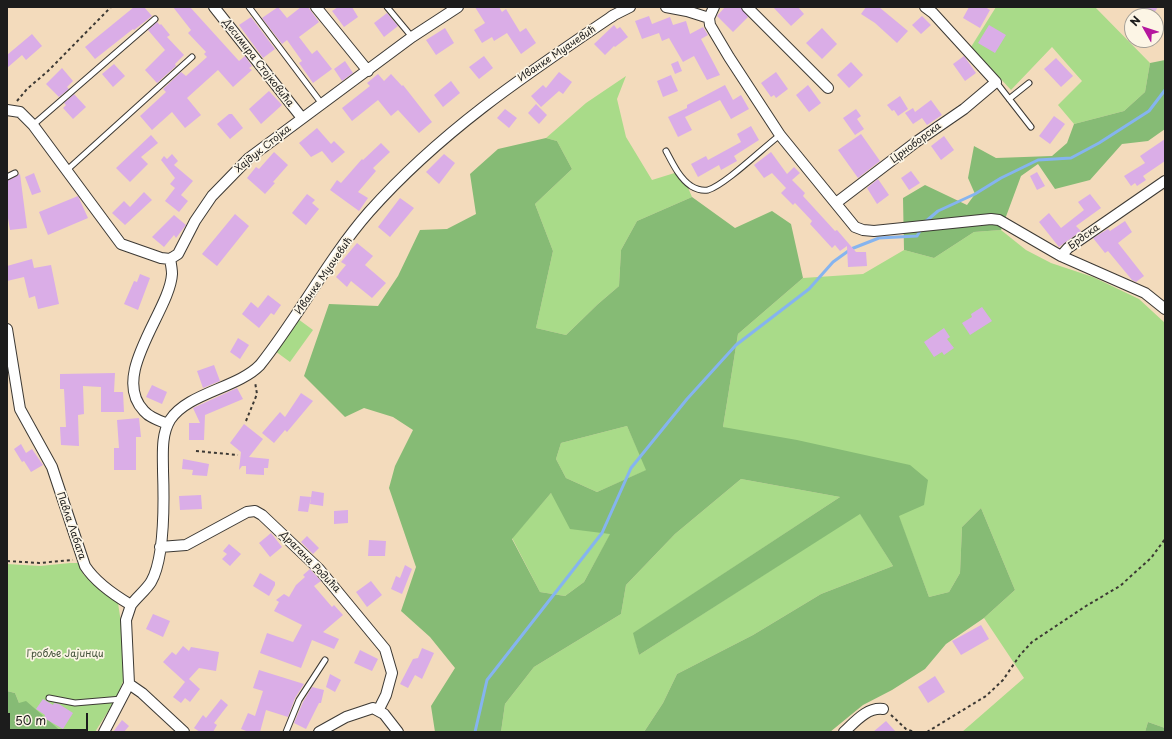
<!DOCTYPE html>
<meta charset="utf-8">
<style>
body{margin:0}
#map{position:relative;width:1172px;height:739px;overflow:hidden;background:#f3dbbc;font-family:"Playpen Sans",sans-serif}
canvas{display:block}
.frame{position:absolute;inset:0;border:8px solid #1c1c1c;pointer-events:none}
.north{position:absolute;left:1124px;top:8px;width:40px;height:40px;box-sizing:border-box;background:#fcf5e5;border:1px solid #a29e95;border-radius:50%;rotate:309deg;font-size:11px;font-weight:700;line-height:16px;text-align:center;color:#1c1c1c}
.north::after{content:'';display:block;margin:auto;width:14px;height:18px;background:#b5179e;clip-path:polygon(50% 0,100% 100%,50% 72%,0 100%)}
.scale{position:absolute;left:8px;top:713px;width:80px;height:18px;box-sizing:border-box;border:2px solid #1c1c1c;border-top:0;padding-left:5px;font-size:12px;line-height:14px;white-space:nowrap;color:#1c1c1c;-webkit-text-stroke:3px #fcf5e5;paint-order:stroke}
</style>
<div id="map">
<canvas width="1172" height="739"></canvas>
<div class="frame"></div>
<div class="north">N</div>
<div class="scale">50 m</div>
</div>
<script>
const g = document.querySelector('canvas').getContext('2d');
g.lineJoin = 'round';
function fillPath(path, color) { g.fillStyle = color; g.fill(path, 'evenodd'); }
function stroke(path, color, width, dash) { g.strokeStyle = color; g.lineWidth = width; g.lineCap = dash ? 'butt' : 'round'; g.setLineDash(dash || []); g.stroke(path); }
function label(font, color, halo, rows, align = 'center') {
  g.font = font + ' "Playpen Sans",sans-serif'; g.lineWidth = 3.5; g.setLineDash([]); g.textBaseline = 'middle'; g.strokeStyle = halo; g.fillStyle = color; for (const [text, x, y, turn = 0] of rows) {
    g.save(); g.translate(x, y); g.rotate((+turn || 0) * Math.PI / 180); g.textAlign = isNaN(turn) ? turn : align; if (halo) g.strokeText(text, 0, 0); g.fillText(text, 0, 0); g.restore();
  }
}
fillPath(new Path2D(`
 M996,7H1095L1150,63L1145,92L1124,111L1074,124L1058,105L1082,81L1052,47L1011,90L971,47Z
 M626,76L617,99L626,137L652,180L681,171L692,197L637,221L621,250L619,286L598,304L566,335L536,328L553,251L535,204L572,169L557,141L546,138L586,103Z
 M1001,230L1026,250L1051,263L1093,277L1139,299L1165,323V728L1148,722L1145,732H962L1024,678L984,618L1015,590L981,508L962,527L960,573L949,592L929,597L898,515L723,427L738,334L803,278L863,274L904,250L934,258L974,232Z
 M298,319L313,330L290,362L275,351Z
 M627,426L647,470L597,492L566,478L556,459L561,443Z
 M741,479L840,497L634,633L639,655L860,513L893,566L821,594L753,635L677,674L663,703L644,732H501L505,704L534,667L621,614L626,585L675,534Z
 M551,493L611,533L584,582L565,596L540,592L512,538Z
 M70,563H81L83,574L118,603L122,629L124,679L116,699L95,732H62L43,718L19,703L15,693L7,691V564L40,566Z`), '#a9db89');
fillPath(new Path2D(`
 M1165,60V129L1148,141L1122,144L1090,180L1055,189L1038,164L1021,176L1001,230L974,232L934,258L904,250L903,198L925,185L967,205L975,194L968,178L974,146L996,158L1052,156L1067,143L1074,124L1124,111L1145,92L1150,63Z
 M546,138L557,141L572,169L535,204L553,251L536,328L566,335L598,304L619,286L621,250L637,221L692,197L735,228L772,211L791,224L803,278L738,334L723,427L797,440L910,465L928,480L924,505L899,516L929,597L949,592L960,573L962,527L981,508L1015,590L984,618L946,644L925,669L892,690L863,705L830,732H644L663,703L677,674L753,635L821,594L893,566L860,514L639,655L633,633L840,497L741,479L675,534L626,585L621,614L534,667L505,704L501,732H435L431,706L455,668L430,637L401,611L416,567L389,488L395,466L413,430L393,417L364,408L345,417L304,376L329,304L378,306L398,276L420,230L447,229L476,214L470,174L498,149ZM627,426L646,470L597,492L566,478L556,459L561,443ZM551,493L570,529L610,534L584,582L565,596L540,592L512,539Z
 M7,691L15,693L19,703L26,701L62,732H7Z
 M1148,722L1165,728V732H1145Z`), '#86bb75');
stroke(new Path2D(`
 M925,222L938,211L975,194L1001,178L1038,160L1071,158L1099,143L1149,111L1165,90
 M475,732L487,680L602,533L631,468L687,399L736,345L809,289L833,262L851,249L879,238L917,236L920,231`), '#85b4ef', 3);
fillPath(new Path2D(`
 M134,7H144L152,16L134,30L133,29L95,59L85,47Z
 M173,7H190L239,61L245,56L252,66L249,68L252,70L233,87L218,70L187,98L201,115L185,128L172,112L152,130L140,116L166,92L163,89L181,72L186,76L207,57L204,54L206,52L188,33L191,30Z
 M278,7L287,18L301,7H308L319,22L299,37L312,54L317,50L332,69L313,83L299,63L302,61L287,40L282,44L262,18Z
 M338,7H352L358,17L344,27L332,11Z
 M475,7H499L502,12L506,9L520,32L526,28L536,43L521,54L507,33L494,41L492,37L482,43L474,30L485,23Z
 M725,7H741L748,17L733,32L717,16Z
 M773,7H798L804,14L791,26Z
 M866,7H879L908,31L897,43L875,23L861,14Z
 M969,7H985L990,10L980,28L963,18Z
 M1141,7H1158L1152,16H1135Z
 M387,13L398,26L384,37L374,23Z
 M649,16L652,24L670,17L673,25L686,21L690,34L703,27L708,35L701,39L720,75L707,80L694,56L683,62L669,38L662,41L659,33L642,39L635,21Z
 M922,16L931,25L921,34L912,25Z
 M251,17L275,49L263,58L239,25Z
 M157,22L160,25L161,24L170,35L167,37L184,55L175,64L176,66L157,83L145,70L165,50L148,30Z
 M614,25L617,29L620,27L628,37L615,47L614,46L605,55L594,44Z
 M989,25L1006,35L995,53L978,43Z
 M445,28L454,43L436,55L426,40Z
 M822,28L837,44L822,59L806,43Z
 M32,34L42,46L26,60L22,55L7,68V55Z
 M484,56L493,68L479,79L469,67Z
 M964,56L976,73L965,81L953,64Z
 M1056,58L1073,76L1061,87L1044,69Z
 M345,61L353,73L342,81L334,69Z
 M678,61L682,71L675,74L671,64Z
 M851,62L863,75L849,88L837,75Z
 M114,64L125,76L113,87L102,74Z
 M62,68L73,81L67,87L69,89L59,97L46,84Z
 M559,72L572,82L563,94L559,91L541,107L531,96L543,85L546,88Z
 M776,72L788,89L776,98L774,95L771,97L761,83Z
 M378,74L384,81L391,74L402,86L403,85L432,122L419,133L398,110L391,116L378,100L352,121L342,108L370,86L367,83Z
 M671,75L678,91L663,97L657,81Z
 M451,81L460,93L443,107L434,95Z
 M725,85L733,100L741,95L749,109L731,119L720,100L685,117L692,130L678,137L668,117L687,108V105Z
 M808,85L821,103L809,112L796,95Z
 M269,91L282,105L261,124L249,109Z
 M74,94L86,107L73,119L63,108L66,105L64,103Z
 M900,96L908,109L898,116L894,110L892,111L887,105Z
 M931,100L942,115L927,125L922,118L913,124L905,113L913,108L915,112Z
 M536,104L547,115L539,124L528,113Z
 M505,109L517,118L509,128L497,118Z
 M856,109L861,116L857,119L864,129L855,135L843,118Z
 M229,114H232L243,128L230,139L217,124Z
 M1054,116L1065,124L1050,144L1039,136Z
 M751,126L759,140L734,156L737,161L721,170L719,165L698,177L691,164L706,156L708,160L741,142L737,134Z
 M317,128L331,144L334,141L345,152L332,163L322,151L311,157L299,143Z
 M861,134L880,161L858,178L838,150Z
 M151,135L158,143L141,157L148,164L130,182L116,168Z
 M944,136L954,150L941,160L931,146Z
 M1165,139V161L1143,176L1146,180L1137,186L1135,183L1131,186L1124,176L1145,163L1140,156Z
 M381,143L390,152L373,168L376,171L358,192L368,198L359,211L330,190L337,180L341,183L362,159L363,160Z
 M274,152L288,165L273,182L275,183L265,194L247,178L256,167L259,169Z
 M771,152L787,174L794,167L800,173L792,180L805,193L803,196L835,231L837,230L856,252H866L867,266L848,267L847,246L840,251L835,245L832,248L810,224L812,221L795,203L793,205L781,193L786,188L772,173L764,178L754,165Z
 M172,154L178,161L174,165L193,181L181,195L188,201L179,212L165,201L175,188L170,184L175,178L161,160L164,156L167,159Z
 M444,154L455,163L439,184L426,172Z
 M911,171L920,183L909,190L901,178Z
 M1037,172L1045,186L1037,190L1030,176Z
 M34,173L41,192L32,195L25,177Z
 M20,174L27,228L10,230L7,212V181Z
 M878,179L889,195L877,204L867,188Z
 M144,192L152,200L125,225L112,213L124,201L130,207Z
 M307,194L315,200L312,203L319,209L306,225L292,213Z
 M1090,194L1101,208L1076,226L1081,231L1059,247L1039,222L1049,213L1061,228L1084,210L1078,202Z
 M78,196L88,218L48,235L39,212Z
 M400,198L414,208L390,237L378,227Z
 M235,214L249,226L217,266L202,254Z
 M174,215L186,225L176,238L174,235L164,247L152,237Z
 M1125,221L1132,232L1118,243L1144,276L1136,282L1132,280L1108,251L1105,253L1093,238L1108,229L1110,231Z
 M357,243L373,256L365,265L386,283L372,298L351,281L347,287L336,277L346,265L341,262Z
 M32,259L34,268L51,265L59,304L38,309L35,296L29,298L24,277L7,281V266Z
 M140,274L150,278L138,310L124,304L134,281L137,282Z
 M268,295L281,305L274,315L271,313L259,328L242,314L251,302L258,308Z
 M982,307L992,321L970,335L962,323L972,317L971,314Z
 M944,328L950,337L947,339L954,348L944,355L942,352L934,357L924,342Z
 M238,338L249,345L240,359L230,352Z
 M214,365L220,381L203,388L197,371Z
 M115,373L114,392H123L124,412H101V387L83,386L84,414L78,415L79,446L61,445L60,427H66L64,389H60V374Z
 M152,385L167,392L162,404L146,397Z
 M237,388L243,399L205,415L204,440H189V423H200L193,408Z
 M301,393L313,401L287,432L285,430L274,443L262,433L280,412L285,417Z
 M139,418L141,437H136V470H114V448H119L117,420Z
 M244,424L263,439L249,457L269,459L268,468H264V475L246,474V466H242L239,470L241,452L230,443Z
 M21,444L26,453L32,449L43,465L31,472L24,461L22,462L14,449Z
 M183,459L209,464L207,476L192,475L193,470L182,469Z
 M312,491L324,493L323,506L310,504Z
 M201,495L202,509L180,510L179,496Z
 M300,496L311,497L308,512L298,511Z
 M348,510V523L334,524V511Z
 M271,533L282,547L270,557L259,543Z
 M307,536L319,548L313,554L301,542Z
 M369,540L386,541L385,556H368Z
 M229,544L241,554L230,566L222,559L227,554L223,551Z
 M405,565L412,569L402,594L391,589L396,576L400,578Z
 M310,569L321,581L314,586L332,607L334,605L343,615L323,632L339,639L334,649L312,640L301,668L260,653L267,633L293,642L302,625L274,611L279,602L276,600L284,594L289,597L296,585L305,577L303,575Z
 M260,573L275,582V585L269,596L253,586Z
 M371,581L382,595L367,607L356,592Z
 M153,614L170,621L163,637L146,629Z
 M981,625L989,639L961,655L952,641Z
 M183,646L189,651L191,647L219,652L216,671L199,668L189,679L200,689L190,702L185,698L181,703L173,697L185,682L163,662L172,652L176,655Z
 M422,648L434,653L422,679L415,675L408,688L400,684L413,659L418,658Z
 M360,650L378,659L372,671L354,663Z
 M259,670L304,684L295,698L288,717L266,710L260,732H249L241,729L248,713L255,716L263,691L253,688Z
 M330,674L341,680L335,692L326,687Z
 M935,676L945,692L928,703L918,687Z
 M312,687L324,690L321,703H319L306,729L294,723L303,702Z
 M43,699L53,705L54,703L59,704L73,713L63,729L44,718L45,715L36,709Z
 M221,699L228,705L214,723L217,725L213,732H200L194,728L203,715L206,718Z
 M122,720L129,726L124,732H113Z
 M886,721L896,732H873Z`), '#daade7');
const lane = new Path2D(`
 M249,7L322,104
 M387,7L412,37
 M996,82L1031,127
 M1009,99L1029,83
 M33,125L155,19
 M666,151C672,162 679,178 691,186C696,189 702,191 708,190C725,185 764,147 780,135
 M67,170L192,57
 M7,177L15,173
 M49,698L75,703L122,699
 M286,732L299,700L325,660`);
const street = new Path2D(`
 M214,7L302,118
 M316,7L368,71
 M666,7L687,11L709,18
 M714,7L709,18L710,25L729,57L780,135L855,227L863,230L874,231L991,219L999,220L1061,256L1145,293L1165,309
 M747,7L828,88
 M7,110L20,112L33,125L121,244L161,258L170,259L178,254L195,221L212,196L249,158L412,37L458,7
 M836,203L916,142L964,109L996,82L933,13L925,7
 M1061,256L1068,248L1165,181
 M7,329L20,409L52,467L85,566C96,583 114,595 131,605L126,620L129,684L104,732
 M168,424C160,421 150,418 144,411C109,375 170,311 172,274C172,269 171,264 170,259
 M160,547L186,545L247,512L255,511L262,515L319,569L385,649L392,673L386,695L379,709
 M131,605C137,597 146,590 151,582C165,558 164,499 163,471C163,454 161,435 170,420C187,393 238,388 260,365C299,316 328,259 369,212C441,131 525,75 614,15L630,7
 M129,684L142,693L184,732
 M319,732L346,717L373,708L384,714L398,732
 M844,732C855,722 867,707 883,709`);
stroke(lane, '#3c3934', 7);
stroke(street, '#3c3934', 12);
stroke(new Path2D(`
 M17,101L27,89L48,71L111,7
 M246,421L257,394L255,382
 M196,451L238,455
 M7,561L39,563L73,560
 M891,715L906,729L914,732
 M927,732L986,696L1003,680L1020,655L1032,642L1086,606L1120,586L1151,558L1165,539`), '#3c3934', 2, [3, 3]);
stroke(lane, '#fff', 5);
stroke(street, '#fff', 10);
label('10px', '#1c1c1c', '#fcf5e5', [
 ["Иванке Муачевић",557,54,-34],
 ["Десимира Стојковића",258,63,52],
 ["Црноборска",916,143,-37],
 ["Хајдук Стојка",263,149,-39],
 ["Брдска",1084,237,-36],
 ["Иванке Муачевић",324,276,-55],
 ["Павла Лабата",71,526,71],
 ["Драгана Родића",310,562,46]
]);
label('10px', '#46553d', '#fcf5e5', [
 ["Гробље Јајинци",65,654]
]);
</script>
